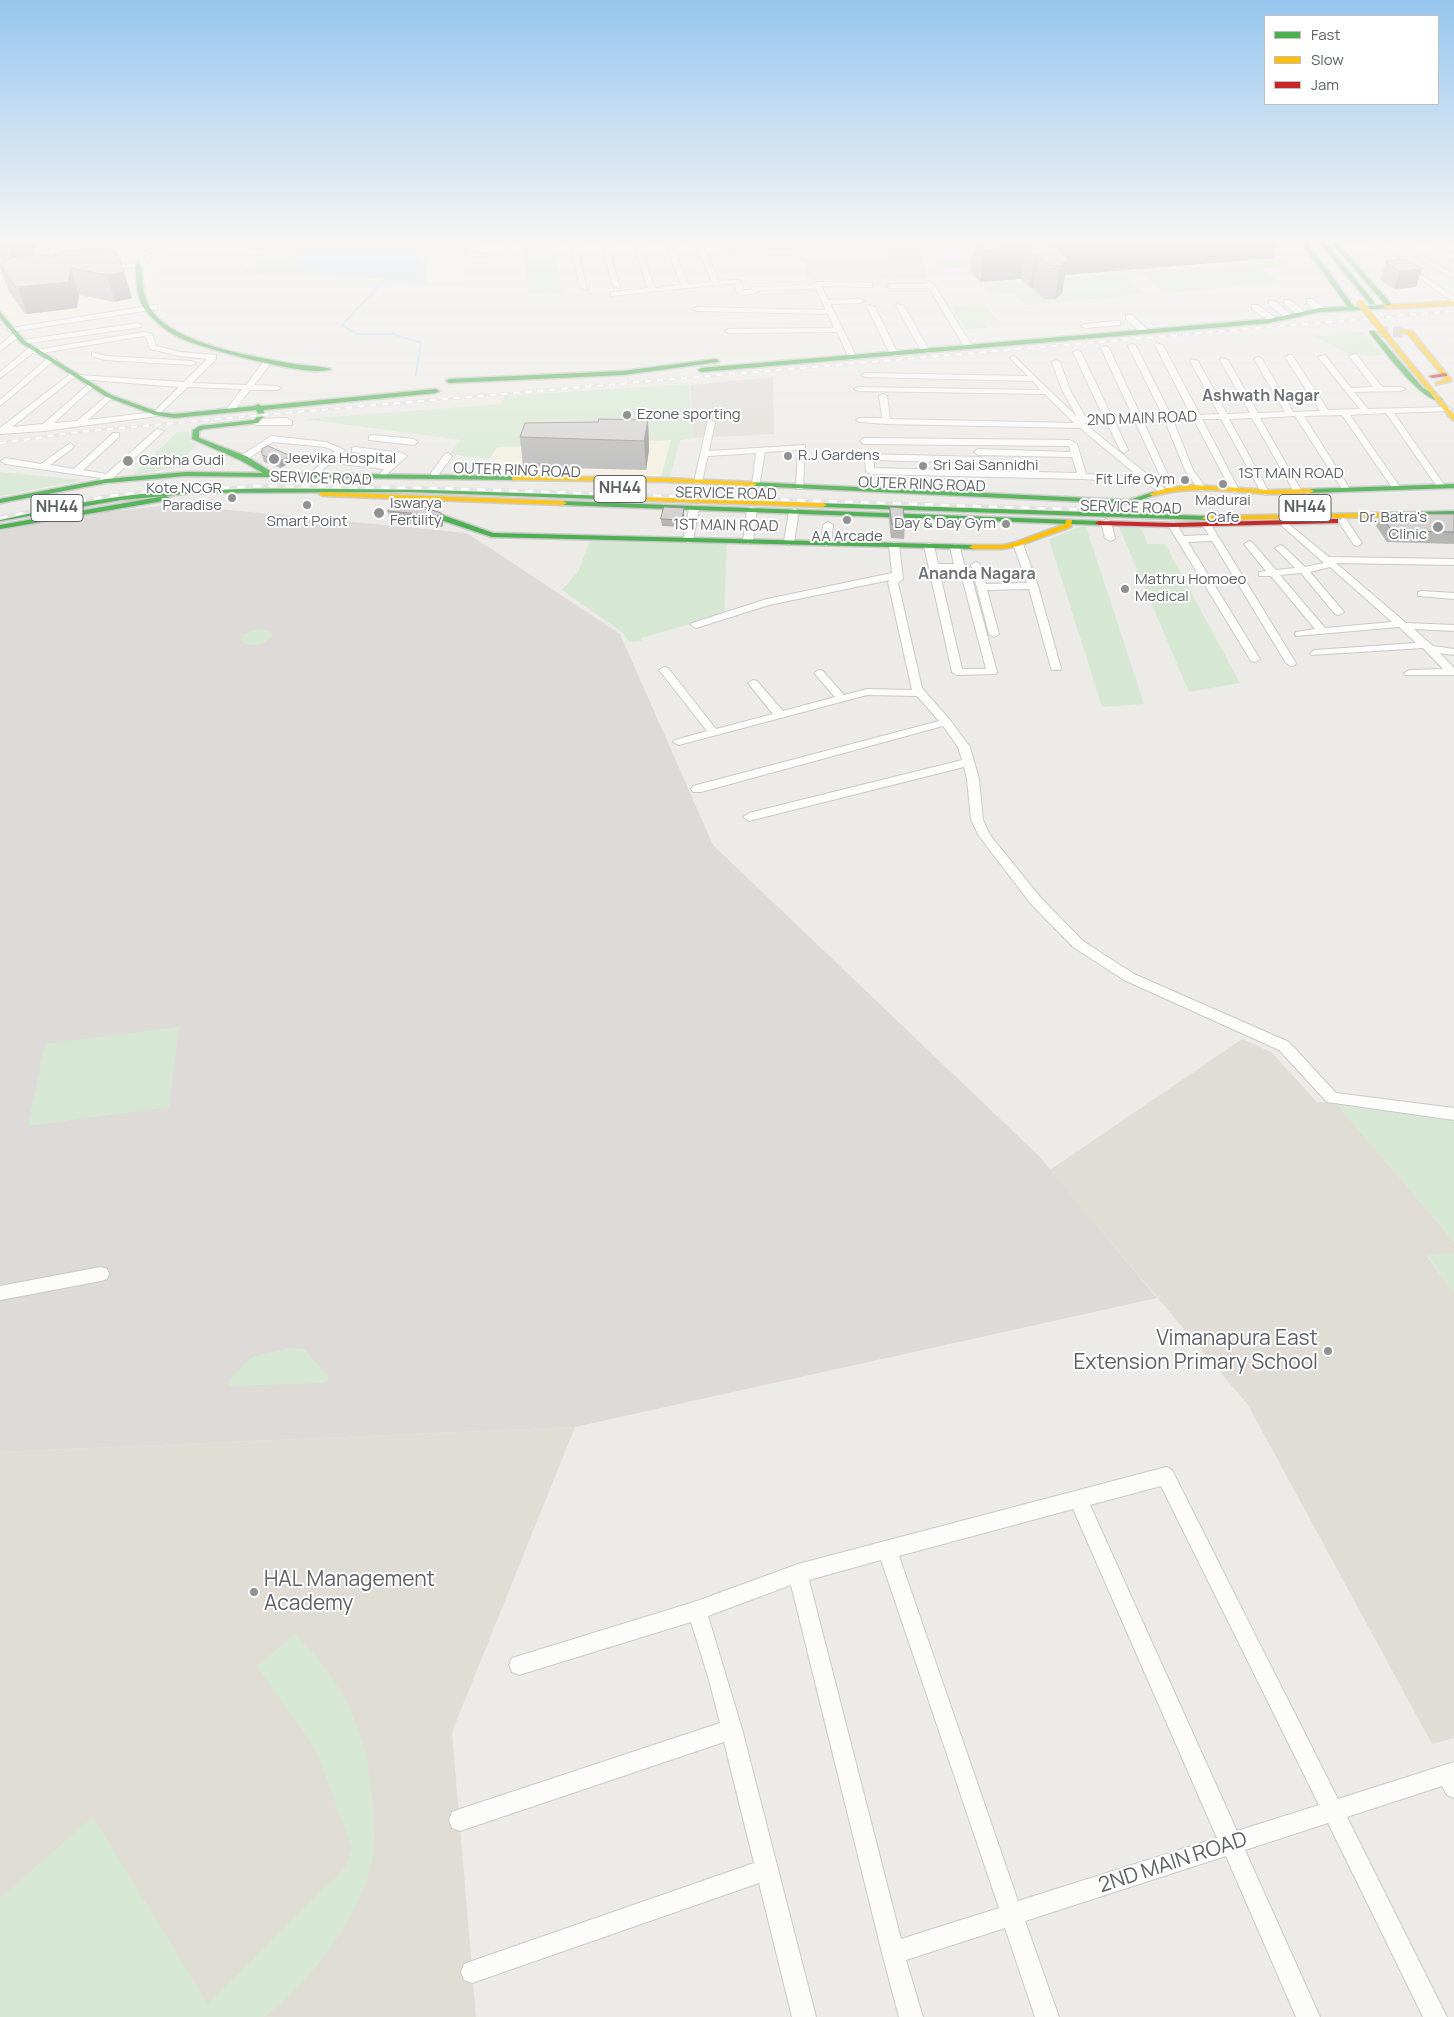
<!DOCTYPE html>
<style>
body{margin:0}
#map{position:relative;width:1454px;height:2017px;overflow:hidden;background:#edebe7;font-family:Manrope,sans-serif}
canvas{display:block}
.legend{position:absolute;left:1264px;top:15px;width:175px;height:90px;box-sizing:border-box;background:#fff;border:1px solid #bec0c1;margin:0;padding:6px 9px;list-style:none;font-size:15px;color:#5d6165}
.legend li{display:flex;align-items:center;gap:10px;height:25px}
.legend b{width:25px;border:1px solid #bec0c1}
</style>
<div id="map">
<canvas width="1454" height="2017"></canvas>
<ul class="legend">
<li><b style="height:6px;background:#4caf50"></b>Fast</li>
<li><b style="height:6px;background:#ffc107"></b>Slow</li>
<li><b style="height:6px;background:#c62828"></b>Jam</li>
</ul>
</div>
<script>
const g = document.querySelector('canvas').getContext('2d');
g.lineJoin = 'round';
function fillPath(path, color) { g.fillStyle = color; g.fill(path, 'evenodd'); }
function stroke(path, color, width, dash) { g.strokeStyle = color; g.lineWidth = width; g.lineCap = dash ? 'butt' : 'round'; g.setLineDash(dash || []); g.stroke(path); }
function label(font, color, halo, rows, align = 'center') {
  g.font = font + ' Manrope,sans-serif'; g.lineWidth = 4; g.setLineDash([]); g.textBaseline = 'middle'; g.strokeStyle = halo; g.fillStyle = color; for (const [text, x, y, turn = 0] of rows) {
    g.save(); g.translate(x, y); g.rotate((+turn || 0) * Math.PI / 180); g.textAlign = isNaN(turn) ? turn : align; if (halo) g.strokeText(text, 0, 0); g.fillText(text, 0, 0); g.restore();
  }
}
fillPath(new Path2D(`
 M0,242H162L139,246L159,262L152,274L161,309L17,330L0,305Z
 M424,242H467L462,282H427L428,262Z
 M671,440L661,477L480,473L497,448Z`), '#f6f0e1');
fillPath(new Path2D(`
 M188,503L219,509L467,533L620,634L713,845L1040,1157L1157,1298L575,1427L0,1452V531L79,515Z`), '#dddad7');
fillPath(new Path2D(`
 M719,242H918L928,279L811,280L805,276V264L788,249L730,256Z
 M773,377L774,434L694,438L690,385Z
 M1242,1039L1271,1052L1317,1102L1336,1103L1454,1241V1254L1427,1256L1454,1293V1738L1432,1744L1248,1405L1050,1170Z
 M575,1427L452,1732L476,2017H0V1452Z`), '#e0ddd7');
fillPath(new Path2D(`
 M194,242H424L428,262L427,285L378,279L240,274L269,251L194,244Z
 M787,242H888L889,259H805Z
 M918,242H978L988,252L923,256Z
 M553,245L563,295L528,293L523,247Z
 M966,259L973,266L944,269L937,263Z
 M1280,259L1288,262L1289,265L1266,268L1262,271L1267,272L1280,283L1164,293L1140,272Z
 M1123,273L1146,294L1025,305L1014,293L988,295L979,285Z
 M983,304L998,320L982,321L988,328L966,330L951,307Z
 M1363,332L1384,355L1353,356L1313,336Z
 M689,384L694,438L680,440L670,477H661L671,440L497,447L490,459L449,454L461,440L304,419L503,404L504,396Z
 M189,431L190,441L198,444L173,468L133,475L177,432Z
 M0,472L85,480L0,496Z
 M1080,527H1086L1144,704L1102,707L1049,539Z
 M1119,527L1141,528L1148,544H1165L1240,683L1189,692Z
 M590,541L727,544L724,614L642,638L641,641L629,642L623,633L562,590L578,572Z
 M256,629L268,630L272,635C266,646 250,648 241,641L244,634Z
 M179,1027L169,1107L28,1126L45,1044Z
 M1336,1103L1454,1120V1241Z
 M1454,1254V1293L1427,1255Z
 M290,1348L304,1349L328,1376V1380L323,1383L229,1386V1379L252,1357Z
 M295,1634C346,1683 371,1741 373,1812C374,1828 375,1846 372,1861C360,1916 309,1985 264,2017H0V1898L93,1817L208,2004L345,1868L352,1848L316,1750L257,1666Z`), '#d6e8d3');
fillPath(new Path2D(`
 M286,242H417L422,261L421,282L369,275L295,271L298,266L293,257L297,246Z`), '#bbe1f7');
stroke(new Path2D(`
 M111,242L124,248
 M387,277L342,325L356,334H393L421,343L416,375`), '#bbe1f7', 2);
stroke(new Path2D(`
 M1377,332H1402`), '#c9c8c6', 11, [11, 5]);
const street = new Path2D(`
 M195,242L198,243V245L167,248L143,255L147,265L105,271L102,269L141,262L137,253L166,244Z
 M467,242H473V252L490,255L487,257L467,255Z
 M505,242H511V250H507Z
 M547,242H553V244L548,245Z
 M570,242H576L587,290L580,288Z
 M601,242H607L620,288L613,286Z
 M632,242H638L655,288L681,285L665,242H671L688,284L712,282L695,242H701L719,281L740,280L743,290H751L752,287L813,285L816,282L872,283V287H869L821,286L828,300L860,299L864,301L860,303L830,304L857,358L850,360L837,332L729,333L725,331L729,329L834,328L828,314L697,311L693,309L697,307L826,310L816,289L762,290C755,293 746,298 736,292L735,283L611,296V292H614L648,288Z
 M1286,242H1307L1277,247L1274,245Z
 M1367,242H1374L1454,297V302Z
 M1402,244L1454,274V279L1400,247V245Z
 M1435,244L1454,255V260L1433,247V245Z
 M929,281L935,286L972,346L971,348H965L929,288H890L886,286L890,284H926Z
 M1307,299H1313L1323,308V312H1317L1307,303Z
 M1284,300H1290L1305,312V316H1299L1284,304Z
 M1269,301H1275L1294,317L1287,319L1269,305Z
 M897,304L904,306L930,352L929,354L922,352L896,306Z
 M154,305H157V309L11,332L7,330L11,328Z
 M868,305L875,307L898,354L897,356L890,354L867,307Z
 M1252,305H1258L1279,321L1272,323L1252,309Z
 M1126,315H1132L1147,329V333H1141L1126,319Z
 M1117,321H1120V325L1085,328L1081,326L1085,324Z
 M138,323L142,325L141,327L23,344L19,342L23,340Z
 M144,332L152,334L156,346L180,352L216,355V359L192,383L246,385L264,361H267L271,363L254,385L277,386L281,388L277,390H250L233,412H230L226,410L242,389L188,387L157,416L44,431L0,434V428L73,372L77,374L76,376L12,427L43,424L90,383H93V387L54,423L77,421L109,394L113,396L112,398L88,420L154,412L179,387L79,379L75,377L79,375L184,382L207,359L180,356L150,349L146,337L143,336L36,354L33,353L0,378V372L30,347H36V350Z
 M14,333L21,335L0,351V345Z
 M1156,343L1163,345L1200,415L1219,414L1190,361L1191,359L1198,361L1227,414L1250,413L1220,360L1221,358L1228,360L1258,413L1285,412L1254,359L1258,357L1262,359L1293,412L1320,411L1285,357L1289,355H1292L1328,410L1360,409L1318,357L1325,355L1351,388L1373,387L1349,356L1356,354L1382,387H1401L1405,389L1401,391L1354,392L1368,409L1448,407L1452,409L1448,411L1394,413L1445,486L1444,488H1438L1386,413L1350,415L1400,487L1396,490L1393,489L1342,415L1304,416L1350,489L1346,492L1342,489L1295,416L1260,418L1301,490L1297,493L1293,490L1252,418L1229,419L1269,492L1265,495L1261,492L1221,419H1202L1239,490L1235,493L1231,490L1194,420H1173L1193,470L1206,488L1202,491L1199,490L1185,470L1165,421H1143L1174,488L1170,491L1166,488L1135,422H1115L1128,450L1124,453L1120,450L1107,423H1084L1164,488L1165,490L1161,493L1146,483L1082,479L870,474L866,471L865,460L857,457L861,454H869L980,457L984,460L980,463L874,460V468L1077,473L1072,457L978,455L974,452L978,449L1071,452L1069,446L864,444L860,441L864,438L1070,440L1077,444L1086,474L1139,477L1080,428L886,424L860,422L856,420L860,418H882L879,396L883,394L887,396L890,419L1074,423L1045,394L858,391L854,389L858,387L1040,390L1033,381L865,377L861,375L865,373L1028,376L1010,358L1014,356L1077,417L1062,390L1052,362L1056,360L1060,362L1070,390L1086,418H1104L1073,352L1077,350L1081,352L1112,417H1133L1101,348L1105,346L1109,348L1141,416H1163L1128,346L1132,344L1136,346L1171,415H1191L1155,345Z
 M92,352L106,356L192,361L196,363L192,365L105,360L92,356Z
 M49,357L56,359L0,406V400Z
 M287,418L292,421V425H256L252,422L256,419Z
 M708,420L715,422L709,451L805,445L803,489H797L796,487L798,450L765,452L759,487L756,488L752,485L756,453L708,456L702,482L701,484H695L694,482Z
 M157,429L164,431L112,479L103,484L99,481L101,478L5,464L1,461L5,458L41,464L70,443L74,446L73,448L50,465L74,469L113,433H119V437L83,470L106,474Z
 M372,435L414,439L418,442L414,445L369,440V436Z
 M271,436L326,442L345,450L316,476L312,473L313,471L335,451L325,447L273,442L246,460H240V456Z
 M355,447L403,453L407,456L383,478L379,475L384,469L342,464L338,461L342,458L389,464L396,458L352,452V448Z
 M448,453L452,456L451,458L437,477H431V473L445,454Z
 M694,506L699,509L693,540L688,543L683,540L689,509Z
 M752,506L757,509L753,541L748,544L743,541L747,509Z
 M794,508L799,511L794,542L789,545L784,542L789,511Z
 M1343,518L1346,519L1362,543L1360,545L1357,546L1354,545L1338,521Z
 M1106,519L1111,522L1115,538L1113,540L1110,541L1105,538L1101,522Z
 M1285,521L1329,557L1454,559V565L1336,563L1406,623L1454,625V631L1414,629L1433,646L1454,649V655L1440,653L1454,668V675H1405L1404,673L1409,670L1443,669L1423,648L1311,655L1310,653L1315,650L1416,643L1399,627L1296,636L1295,634L1296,632L1315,629L1271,576H1259V572L1266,571L1244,544L1249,541L1252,542L1276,570L1295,568L1275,548L1280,545L1283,546L1305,567L1324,563L1282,526V522ZM1330,567L1392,622L1325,628L1280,575L1301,573L1335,614L1339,615L1344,612L1310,572Z
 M828,522L833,525L831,543L826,546L821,543L823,525Z
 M1173,522L1176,523L1184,536L1209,535L1202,525L1204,523H1210L1296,663L1295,665L1291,666L1286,663L1212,541L1188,542L1260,659L1255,662L1251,661L1168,525Z
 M1018,541L1023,544L1038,586L1061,668L1060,670H1052L1051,668L1029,589L987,590L999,634L994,637L989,634L971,565L976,562L979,563L986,584L1027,583L1013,544Z
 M894,542L899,545L903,579L898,583L922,688L950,720L970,747L979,779L983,820L990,835L1041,898L1083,941L1134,974L1289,1042L1336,1093L1454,1108V1120L1327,1102L1279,1050L1124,980L1073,947L1031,904L979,836L971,820L967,779L964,767L749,821L743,817L749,813L962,760L958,747L943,726L701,792H693L691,789L693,786L939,721L917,696L867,695L679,745L673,742L675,740L707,731L659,670L664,667L668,668L716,729L773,714L748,683L753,680L757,681L783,711L835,697L814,673L819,670L823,671L844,695L867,689L912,690L888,582L890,580L769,605L696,628L691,625L692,623L767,599L892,573L889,545Z
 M929,543L934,546L938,564H954L950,547L955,544L960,547L964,564L969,567L997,672L996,674L957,675L952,672L924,546ZM939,570H960L986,669H962Z
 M1422,591L1454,593V599L1418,596V592Z
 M101,1267L107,1269L109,1274L107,1279L101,1281L0,1300V1286Z
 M1166,1467L1172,1470L1338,1799L1454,1762V1798L1447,1795L1442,1786L1347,1817L1447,2017H1423L1328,1823L1245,1850L1320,2017H1296L1226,1856L1025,1921L1059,2017H1035L1005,1928L906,1960L923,2017H899L882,1953L791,1585L708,1616L742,1729L816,2017H792L759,1883L472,1983L464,1980L461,1972L464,1964L472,1961L754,1863L724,1742L460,1831L452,1828L449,1820L452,1812L460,1809L720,1723L709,1680L691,1622L519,1675L512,1672L509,1665L512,1658L697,1601L798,1564ZM1161,1486L1319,1805L1237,1831L1090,1505ZM1073,1509L1217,1838L1018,1901L899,1556ZM881,1560L999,1908L901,1939L809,1580Z`);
const fast = new Path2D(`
 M1301,242H1307L1354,307L1386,305L1331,242H1337L1393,306V308L1320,312L1269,323L701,372L698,370L701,368L1269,319L1320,308L1348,307Z
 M1319,242H1325L1374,302V304H1370Z
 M138,263L141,265C143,278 142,294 149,306C168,344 256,357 294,364C301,365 328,367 331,369C314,379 201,348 180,338C168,332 156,323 147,312C136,300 137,280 135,265Z
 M0,312L25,341L111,395L158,412L174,414L255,406L258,404L261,406L436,389L439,391L436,393L263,410L265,415L258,423L204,429L199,431V438L246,456L273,473L515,476L519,478L515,480L186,476L106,483L0,503V499L106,479L186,472L263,473L240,460L192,439L193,430L200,426L254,420L259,415L256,410L174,418L155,415L107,397L21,343L0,318Z
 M1370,331H1374L1423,388L1442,399V401C1422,403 1383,349 1370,333Z
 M716,359L719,361L718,362L623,375L449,383L446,381L449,379L623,371Z
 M750,482L1129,500L1153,492L1157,494L1130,504L753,486L749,484Z
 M1454,484V488L1310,493L1306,491L1310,489Z
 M408,488L598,495L602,497L598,499L408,492L194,493L166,496L170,498L169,500L0,529V525L165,496L121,500L0,521V517L121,496L194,489Z
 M560,501L1099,521L1103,523L1099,525L563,505H560Z
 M820,503L1206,516L1210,518L1206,520L823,507H820Z
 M417,508H423L493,533L973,545L977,547L973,549L492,537L417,512Z
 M1454,511V515L1381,517L1377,515L1381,513Z`);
const slow = new Path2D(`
 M1454,301V305L1386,309L1383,307L1386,305Z
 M1402,330L1412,331L1451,379V381L1436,385V383L1445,379L1408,334L1400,333V331Z
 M1383,333H1387L1454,415V421L1452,420L1383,335Z
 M512,476L667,478L753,482L757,484L753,486L667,482L515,480H512Z
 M1194,485L1270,490L1310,489L1314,491L1310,493C1295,493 1279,495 1264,494C1224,491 1192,486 1153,496L1149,494L1167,488Z
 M320,492L563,501L567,503L563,505L323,496L319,494Z
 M595,495L823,503L827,505L823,507L598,499H595Z
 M1381,513H1384V517L1206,520L1202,518L1206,516Z
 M1066,520H1072L1071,527L1018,546L1003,549H973L969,547L973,545H1003L1016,542L1065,524Z`);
const jam = new Path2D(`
 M1445,373L1447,374V376L1432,378L1429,376Z
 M1335,519H1338V523L1173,527L1099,525L1095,523L1099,521L1173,523Z`);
stroke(street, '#c9cac9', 2);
stroke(fast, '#c9c9c9', 3);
stroke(slow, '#c9c9c9', 3);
stroke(jam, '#c9c9c9', 3);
fillPath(street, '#fcfcfb');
fillPath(fast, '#4caf50');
fillPath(slow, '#ffc107');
fillPath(jam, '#c62828');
const railFar1 = new Path2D(`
 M0,443L78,432L262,415L1454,311`);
const rail = new Path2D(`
 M0,518L82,500L139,492L260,486L429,488L1096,510`);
stroke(railFar1, '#e3e2e2', 3);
stroke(rail, '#e3e2e2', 4);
stroke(railFar1, '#fff', 2, [6]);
stroke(rail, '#fff', 2.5, [8]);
const slowBridge = new Path2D(`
 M1360,303L1385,334`);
stroke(slowBridge, '#d4cab6', 8, []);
stroke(slowBridge, '#ffc107', 6);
fillPath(new Path2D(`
 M0,242H34L36,248L33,249L35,255L124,272L132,298L115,302L79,295L77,308L27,314L24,313L9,291L0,266L5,262L0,261Z
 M974,242H1277L1273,258L1065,275L1062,293L1055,299H1043L1033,288H1030L1021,279L980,282L970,272Z
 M1386,261L1422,269L1416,287L1394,289L1380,280Z
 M648,420L649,450L646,470L523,467L520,437Z
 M262,455L292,462L280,468L264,462Z
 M890,507L905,525L904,539L891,538L889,521Z
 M684,508V515L682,527L662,526L661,519Z
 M388,511L441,513L443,524L442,527L390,522Z
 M1381,514H1454V544L1387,542L1376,526Z`), '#b5b5b3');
fillPath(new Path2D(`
 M6,242H34L36,248L33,249L35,255L14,264Z
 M1077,242H1277L1273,258L1065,275L1062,293L1055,299L1060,266L1053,244Z
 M1026,246L1021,279L980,282L984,250Z
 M1035,255H1038L1033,288H1030Z
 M71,268L79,295L77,308L27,314L18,287Z
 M1422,269L1416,287L1394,289L1400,271Z
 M124,272L132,298L115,302L107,275Z
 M648,420L649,450L646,470L644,441Z
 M291,456L292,462L280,468L279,461Z
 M684,508V515L682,527V520Z
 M441,513L443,524L442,527L441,516Z`), '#949392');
const building = new Path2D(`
 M977,242H1077L1053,244L1068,259L1060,266L1049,265L1038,255H1035L1026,246L984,250Z
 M95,248L111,250L117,254L124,272L107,275L71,268L68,282L18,287L15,286L0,265V264L11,258L39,254L52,257L61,252Z
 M1405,259L1422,269L1400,271L1386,262H1389L1386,261Z
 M599,419L648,420L644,441L520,437L525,423L598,422Z
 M268,446L291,456L279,461L262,455V449Z
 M398,498L441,513V516L388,511Z
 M664,507L684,508L682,520L661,519Z
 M890,507L903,508L905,525L892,524Z
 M1381,514H1454V532L1392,531Z`);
fillPath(building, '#d3d2d0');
stroke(building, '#949392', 1);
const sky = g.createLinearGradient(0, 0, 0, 524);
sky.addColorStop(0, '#96c6ee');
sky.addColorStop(0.46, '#f7f6f4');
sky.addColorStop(1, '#f7f6f400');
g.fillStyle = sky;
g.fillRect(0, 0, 1454, 524);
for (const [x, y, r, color] of [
 [627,415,5,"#8f9192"],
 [788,456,5,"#8f9192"],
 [274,459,6,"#8f9192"],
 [128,461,6,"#8f9192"],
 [923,466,5,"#8f9192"],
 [1185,480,5,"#8f9192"],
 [1223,484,5,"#8f9192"],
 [232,498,5,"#8f9192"],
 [307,505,5,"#8f9192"],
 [379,513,6,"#8f9192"],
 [847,520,5,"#8f9192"],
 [1006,524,5,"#8f9192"],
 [1438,527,6,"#8f9192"],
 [1125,589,5,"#8f9192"],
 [1328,1351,5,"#8f9192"],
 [254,1592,5,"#8f9192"]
]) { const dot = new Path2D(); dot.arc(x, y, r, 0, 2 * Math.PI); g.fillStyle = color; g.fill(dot); stroke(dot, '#fff', 2); }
label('15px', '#5d6165', '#fff', [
 ["Ezone sporting",637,415],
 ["R.J Gardens",798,456],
 ["Jeevika Hospital",285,459],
 ["Garbha Gudi",139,461],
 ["Sri Sai Sannidhi",933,466],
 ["Fit Life Gym",1175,480,"right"],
 ["Kote NCGR",222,489,"right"],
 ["Paradise",222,506,"right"],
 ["Madurai",1223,501,"center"],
 ["Cafe",1223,518,"center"],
 ["Iswarya",390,504],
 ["Fertility",390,521],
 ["Dr. Batra's",1427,518,"right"],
 ["Clinic",1427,535,"right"],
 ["Smart Point",307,522,"center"],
 ["Day & Day Gym",996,524,"right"],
 ["AA Arcade",847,537,"center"],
 ["Mathru Homoeo",1135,580],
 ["Medical",1135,597]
], 'left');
label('15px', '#5d6165', '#fff', [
 ["2ND MAIN ROAD",1142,419,-2],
 ["OUTER RING ROAD",517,471,2],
 ["1ST MAIN ROAD",1291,474],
 ["SERVICE ROAD",321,479,2],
 ["OUTER RING ROAD",922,485,2],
 ["SERVICE ROAD",726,494,1],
 ["SERVICE ROAD",1131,508,2],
 ["1ST MAIN ROAD",726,526,1]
]);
label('bold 16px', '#6e7377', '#fff', [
 ["Ashwath Nagar",1261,397],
 ["Ananda Nagara",977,575]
]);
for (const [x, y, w] of [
 [620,489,52],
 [57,508,52],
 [1305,508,52]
]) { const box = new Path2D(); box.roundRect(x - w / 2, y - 13.5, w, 27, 4); g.fillStyle = '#fff'; g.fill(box); stroke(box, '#5d6165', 1); }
label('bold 16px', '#5d6165', null, [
 ["NH44",620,489],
 ["NH44",57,508],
 ["NH44",1305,508]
]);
label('21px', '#5d6165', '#fff', [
 ["Vimanapura East",1318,1339],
 ["Extension Primary School",1318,1363],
 ["HAL Management",264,1580,"left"],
 ["Academy",264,1604,"left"]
], 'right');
label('21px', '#5d6165', '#fff', [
 ["2ND MAIN ROAD",1173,1863,-18]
]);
</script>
